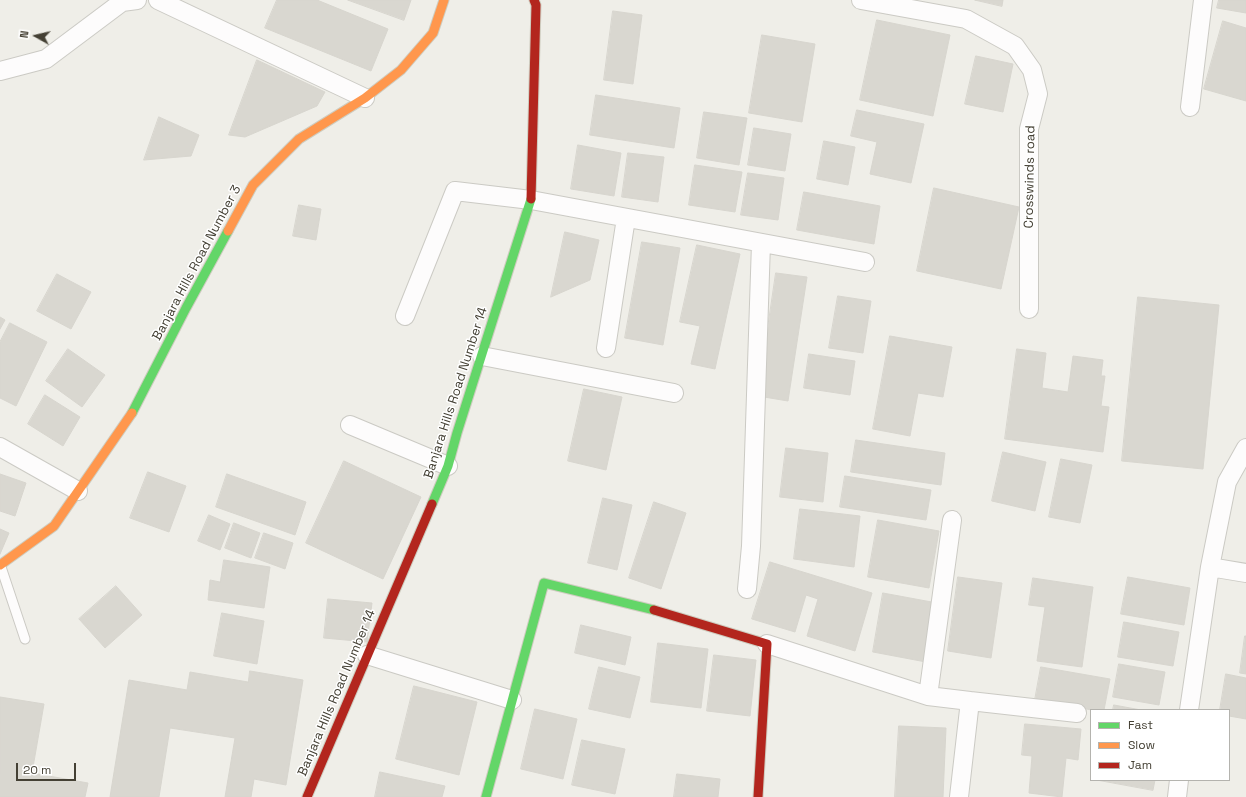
<!DOCTYPE html>
<style>
body{margin:0}
#map{position:relative;width:1246px;height:797px;overflow:hidden;background:#efeee8;font-family:"Space Grotesk",sans-serif}
canvas{display:block}
.legend{position:absolute;left:1090px;top:709px;width:140px;height:72px;box-sizing:border-box;background:#fff;border:1px solid #b4b3ae;margin:0;padding:5px 7px;list-style:none;font-size:12px;color:#444034}
.legend li{display:flex;align-items:center;gap:8px;height:20px}
.legend b{width:20px;border:1px solid #b4b3ae}
.north{position:absolute;left:16px;top:16px;width:40px;height:40px;-webkit-text-stroke:3px #fff;paint-order:stroke;rotate:278deg;font-size:11px;font-weight:700;line-height:16px;text-align:center;color:#444034}
.north::after{content:'';display:block;margin:auto;width:14px;height:18px;background:#444034;clip-path:polygon(50% 0,100% 100%,50% 72%,0 100%)}
.scale{position:absolute;left:16px;top:763px;width:60px;height:18px;box-sizing:border-box;border:2px solid #444034;border-top:0;padding-left:5px;font-size:12px;line-height:14px;white-space:nowrap;color:#444034;-webkit-text-stroke:3px #fff;paint-order:stroke}
</style>
<div id="map">
<canvas width="1246" height="797"></canvas>
<ul class="legend">
<li><b style="height:5px;background:#63d668"></b>Fast</li>
<li><b style="height:5px;background:#ff974d"></b>Slow</li>
<li><b style="height:5px;background:#b3261e"></b>Jam</li>
</ul>
<div class="north">N</div>
<div class="scale">20 m</div>
</div>
<script>
const g = document.querySelector('canvas').getContext('2d');
g.lineJoin = 'round';
function fillPath(path, color) { g.fillStyle = color; g.fill(path, 'evenodd'); }
function stroke(path, color, width, dash) { g.strokeStyle = color; g.lineWidth = width; g.lineCap = dash ? 'butt' : 'round'; g.setLineDash(dash || []); g.stroke(path); }
function label(font, color, halo, rows, align = 'center') {
  g.font = font + ' "Space Grotesk",sans-serif'; g.lineWidth = 3; g.setLineDash([]); g.textBaseline = 'middle'; g.strokeStyle = halo; g.fillStyle = color; for (const [text, x, y, turn = 0] of rows) {
    g.save(); g.translate(x, y); g.rotate((+turn || 0) * Math.PI / 180); g.textAlign = isNaN(turn) ? turn : align; if (halo) g.strokeText(text, 0, 0); g.fillText(text, 0, 0); g.restore();
  }
}
const building = new Path2D(`
 M277,0H317L388,29L371,71L265,28Z
 M348,0H411L404,20Z
 M975,0H1003L1002,6Z
 M1219,0H1246V13L1217,8Z
 M613,11L642,15L633,84L604,80Z
 M877,20L950,35L933,116L860,100Z
 M1223,21L1246,28V101L1204,89Z
 M762,35L815,44L802,122L749,113Z
 M976,56L1013,64L1003,112L965,104Z
 M257,60L325,92L317,106L245,137L229,135Z
 M596,95L680,108L674,148L590,135Z
 M857,110L924,124L911,183L870,174L877,142L851,136Z
 M704,112L747,118L739,165L697,158Z
 M159,117L199,135L191,156L144,160Z
 M754,128L791,134L785,171L748,165Z
 M824,141L855,147L848,185L817,179Z
 M578,145L621,153L614,196L571,189Z
 M628,153L664,157L658,202L622,197Z
 M695,165L742,172L735,212L689,205Z
 M748,173L784,178L778,220L741,215Z
 M934,188L1019,207L1001,289L917,271Z
 M804,192L880,206L874,244L797,230Z
 M299,205L321,209L316,240L293,236Z
 M565,232L599,240L590,280L551,297Z
 M642,242L680,248L663,345L625,338Z
 M697,245L740,254L715,369L691,364L700,326L680,322Z
 M776,273L807,277L788,401L758,396Z
 M57,274L91,292L71,329L37,311Z
 M838,296L871,301L863,353L829,348Z
 M1138,297L1219,305L1203,469L1122,461Z
 M0,317L5,320L0,329Z
 M10,323L47,342L16,406L0,398V342Z
 M890,336L952,347L943,397L918,393L910,436L873,429Z
 M68,349L105,375L82,407L46,381Z
 M1017,349L1046,353L1042,388L1068,392L1073,356L1103,360L1101,376H1105L1101,406L1109,407L1103,452L1005,439Z
 M809,354L855,361L850,395L804,388Z
 M584,389L622,397L606,470L568,461Z
 M45,395L80,417L63,446L28,424Z
 M856,440L945,453L941,485L851,472Z
 M786,448L828,453L823,502L780,497Z
 M1003,452L1046,462L1035,511L992,501Z
 M1061,459L1092,465L1080,523L1049,517Z
 M344,461L421,497L383,579L306,543Z
 M148,472L186,486L169,532L130,518Z
 M0,474L26,483L15,516L0,511Z
 M227,474L306,502L295,535L216,507Z
 M845,476L931,490L926,520L840,507Z
 M603,498L632,505L617,570L588,563Z
 M654,502L686,513L661,589L629,578Z
 M800,509L860,516L854,567L794,559Z
 M209,515L230,524L220,550L198,541Z
 M878,520L939,531L929,588L868,577Z
 M234,523L260,533L251,558L225,548Z
 M0,529L9,533L0,554Z
 M264,533L293,543L285,569L255,558Z
 M224,560L270,567L264,608L208,600L210,580L220,582Z
 M770,562L872,593L855,651L807,636L818,599L806,595L795,632L752,619Z
 M958,577L1002,583L991,658L948,651Z
 M1128,577L1190,588L1184,625L1121,614Z
 M1033,578L1093,587L1082,667L1037,661L1045,607L1029,605Z
 M116,586L142,615L105,648L79,619Z
 M883,593L937,603L926,662L873,652Z
 M328,599L372,603L367,642L324,638Z
 M222,613L264,621L257,664L214,656Z
 M1124,622L1179,632L1173,666L1118,657Z
 M581,625L631,637L625,665L575,653Z
 M1245,636H1246V674L1240,673Z
 M658,643L708,649L701,708L651,702Z
 M714,655L756,660L750,716L707,711Z
 M1119,664L1165,672L1159,705L1113,697Z
 M599,667L640,677L630,718L589,709Z
 M1041,667L1110,679L1104,710H1092L1035,700Z
 M250,671L303,680L286,785L254,779L251,797H225L235,738L170,728L159,797H110L129,680L187,690L190,672L248,682Z
 M1226,674L1246,678V719L1229,716V710H1220Z
 M414,686L477,702L459,775L396,759Z
 M0,697L44,704L32,773L88,783L85,797H0Z
 M1114,705L1141,710H1113Z
 M535,709L577,719L563,779L521,769Z
 M1025,724L1081,729L1078,760L1066,758L1062,797L1029,793L1032,756L1022,755Z
 M899,726L946,728L943,797H895Z
 M582,740L625,749L615,794L572,785Z
 M380,772L445,786L442,797H375Z
 M677,774L720,779L718,797H674Z
 M1097,780H1155L1153,790Z`);
fillPath(building, '#d9d7d0');
stroke(building, '#d7d5ce', 1);
const lane = new Path2D(`
 M0,564L25,639`);
const street = new Path2D(`
 M158,0L365,98
 M861,0L966,19L1015,46L1032,70L1038,94L1029,129V309
 M0,71L46,59L122,2L137,0
 M1190,107L1203,0
 M405,316L455,191L531,200L865,262
 M606,348L626,218
 M482,356L674,393
 M350,425L448,466
 M0,447L78,491
 M952,520L928,696L970,701L959,797
 M1210,567L1246,573
 M747,589L751,546L761,243
 M767,644L928,696
 M367,655L512,700
 M970,701L1077,713
 M1189,710L1210,567L1227,482L1246,448
 M1177,797L1179,780`);
const fast = new Path2D(`
 M132,413L186,308L228,231
 M432,504L448,466L457,433L531,199
 M486,797L544,583L654,610`);
const slow = new Path2D(`
 M228,231L253,185L299,139L365,98L401,70L433,33L444,0
 M0,565L54,526L132,413`);
const jam = new Path2D(`
 M531,199L536,5L534,0
 M654,610L767,644L758,797
 M307,797L432,504`);
stroke(lane, '#cbcac4', 11);
stroke(street, '#cbcac4', 20);
stroke(fast, '#ceccbf', 11);
stroke(slow, '#ceccbf', 11);
stroke(jam, '#ceccbf', 11);
stroke(lane, '#fdfcfc', 9);
stroke(street, '#fdfcfc', 18);
stroke(fast, '#63d668', 9);
stroke(slow, '#ff974d', 9);
stroke(jam, '#b3261e', 9);
label('13px', '#444034', '#fff', [
 ["Crosswinds road",1030,177,-89],
 ["Banjara Hills Road Number 3",197,263,-62],
 ["Banjara Hills Road Number 14",456,393,-72],
 ["Banjara Hills Road Number 14",337,693,-67]
]);
</script>
